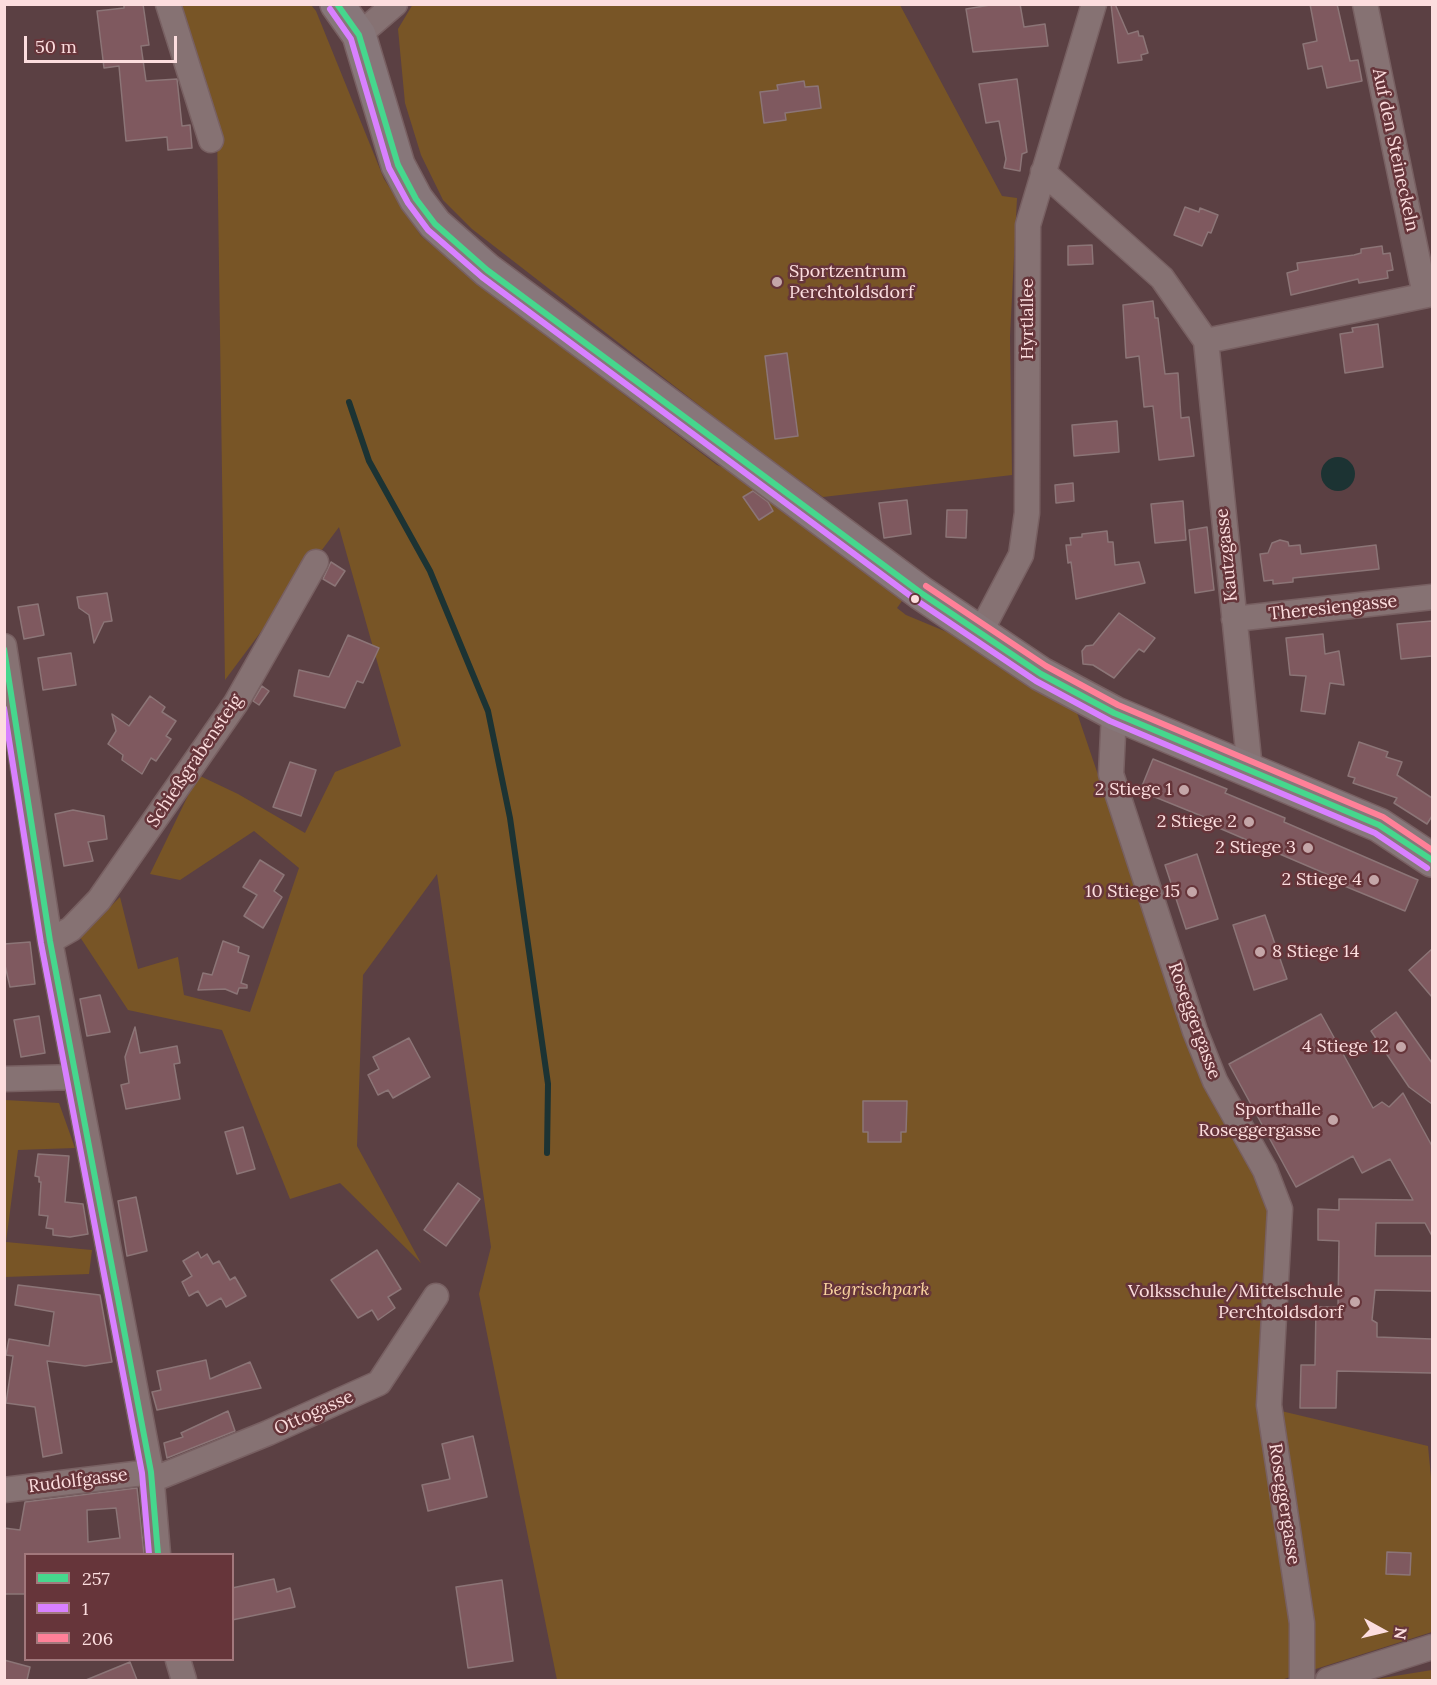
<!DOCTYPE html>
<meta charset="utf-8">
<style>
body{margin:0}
#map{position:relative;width:1437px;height:1685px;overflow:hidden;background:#5b4043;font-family:Lora,serif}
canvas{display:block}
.frame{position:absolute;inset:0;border:6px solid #fcddde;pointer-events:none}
.legend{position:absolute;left:24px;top:1553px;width:210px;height:108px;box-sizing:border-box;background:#66353a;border:2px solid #a2787c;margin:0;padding:8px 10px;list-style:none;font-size:18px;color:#fcddde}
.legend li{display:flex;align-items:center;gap:12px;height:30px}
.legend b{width:30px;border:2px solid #a2787c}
.north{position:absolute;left:1353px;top:1601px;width:60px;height:60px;-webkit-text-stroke:4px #66353a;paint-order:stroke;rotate:98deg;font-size:16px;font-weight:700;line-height:24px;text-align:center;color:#fcddde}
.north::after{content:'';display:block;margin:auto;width:21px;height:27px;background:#fcddde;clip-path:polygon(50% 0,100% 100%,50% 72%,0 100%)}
.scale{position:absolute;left:24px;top:36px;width:153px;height:27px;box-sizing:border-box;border:3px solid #fcddde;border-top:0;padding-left:8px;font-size:18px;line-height:21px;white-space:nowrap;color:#fcddde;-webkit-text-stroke:4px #66353a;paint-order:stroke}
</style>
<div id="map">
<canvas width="1437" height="1685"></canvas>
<div class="frame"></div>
<ul class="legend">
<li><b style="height:8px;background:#46d78d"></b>257</li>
<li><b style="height:8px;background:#d880ff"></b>1</li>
<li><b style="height:8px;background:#ff8098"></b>206</li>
</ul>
<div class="north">N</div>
<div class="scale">50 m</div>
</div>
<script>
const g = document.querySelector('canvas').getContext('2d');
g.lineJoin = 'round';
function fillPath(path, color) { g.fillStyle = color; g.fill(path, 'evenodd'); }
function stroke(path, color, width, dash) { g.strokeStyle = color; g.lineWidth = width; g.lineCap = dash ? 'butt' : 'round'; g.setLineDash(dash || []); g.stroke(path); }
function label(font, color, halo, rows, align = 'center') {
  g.font = font + ' Lora,serif'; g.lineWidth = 5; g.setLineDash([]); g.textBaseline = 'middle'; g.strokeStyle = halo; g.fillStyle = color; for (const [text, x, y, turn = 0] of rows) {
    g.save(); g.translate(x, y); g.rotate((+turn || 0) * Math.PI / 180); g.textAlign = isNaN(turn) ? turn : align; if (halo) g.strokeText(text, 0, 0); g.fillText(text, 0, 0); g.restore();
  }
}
fillPath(new Path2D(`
 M413,4L900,5L1002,196L1017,198L1010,336L1012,475L823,497L753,447L472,229L443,200L421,155L405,103L398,29Z
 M180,5H311L316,11L384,179L421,236L485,289L717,465L742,475L871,566L902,601L897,608L906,615L971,642L1074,704L1192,1052L1255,1174L1268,1213L1256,1405L1428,1446L1432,1488V1632L1281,1680H557L479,1294L491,1247L437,874L363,975L357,1146L421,1263L340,1183L290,1199L222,1030L128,1010L80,937L120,897L138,969L178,957L184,995L250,1012L299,868L254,831L180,880L150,874L198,775L238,794L305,833L335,772L401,746L339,527L225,680L217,128Z
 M5,1100L59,1103L75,1148L18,1150L6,1242L92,1250L89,1274L5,1277Z
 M1432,1670V1680H1370Z`), '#785526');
fillPath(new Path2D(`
 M1321 474a17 17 0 1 1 34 0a17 17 0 1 1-34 0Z`), '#1c3333');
stroke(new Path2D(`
 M349,402L369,461L430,571L488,711L510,818L548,1084L547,1153`), '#1c3333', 6);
const building = new Path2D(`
 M124,4H143L149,45L141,46L146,81L177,79L182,126L190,125L192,148L168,150L167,137L126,141L119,66L104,68L97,11L124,8Z
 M996,4H1020L1024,27L1045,24L1048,46L973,52L966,9Z
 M1111,4H1115L1128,34L1138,31L1139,36H1143L1148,53L1141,55L1142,60L1118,63Z
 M1310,4H1337L1350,61L1358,60L1362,81L1327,88L1322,66L1308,69L1303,44L1317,41Z
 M1017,79L1027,152L1022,154L1020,171L1004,168L1006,159L999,121L986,123L979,84Z
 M804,81L805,87L818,86L821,108L785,113L786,120L764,123L760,92L778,90L777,85Z
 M1185,207L1199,212L1200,208L1218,215L1211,233L1208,232L1202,246L1174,235Z
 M1092,245L1093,264L1068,265V246Z
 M1382,246L1383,254L1390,253L1393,270L1387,271L1388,278L1359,283L1358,279L1291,295L1287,273L1298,270L1297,263L1354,255L1361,253V249Z
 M1153,301L1155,318H1158L1165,374L1178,373L1181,418L1189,417L1194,456L1159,460L1153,406L1144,407L1139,356L1126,358L1123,305Z
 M1378,324L1383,367L1345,373L1340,334L1353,332L1352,328Z
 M787,353L798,436L775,439L765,356Z
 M1117,421L1119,452L1074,456L1072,425Z
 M1073,483L1074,501L1056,503L1055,485Z
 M753,491L768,502L773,511L759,520L743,497Z
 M907,500L911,534L884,538L879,503Z
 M1183,501L1186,540L1155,543L1151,504Z
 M947,510H967L966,538L946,537Z
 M1207,527L1214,590L1195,593L1189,530Z
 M1107,531L1108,542H1113L1115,565L1139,562L1145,583L1076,599L1071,562L1068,563L1066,545H1071L1070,538L1082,537V534Z
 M1280,540L1288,542L1289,546L1300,545L1301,554L1376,545L1379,569L1293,578V582L1273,584V580L1264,581L1260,554L1268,553L1272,543Z
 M331,562L345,571L335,586L323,579Z
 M107,593L112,621L104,622L94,643L89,615L79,608L77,597Z
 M38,604L44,635L24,639L18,607Z
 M1119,613L1155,638L1144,652L1139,649L1114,678L1093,665L1083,664L1082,651L1086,646L1093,645Z
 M1432,621V656L1401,659L1397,624Z
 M1323,634L1325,654L1339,651L1344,685L1330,683L1325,714L1301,711L1306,676L1290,675L1286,638Z
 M348,635L379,648L363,683L357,681L345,708L294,696L299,670L329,677Z
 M71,653L76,685L43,690L38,658Z
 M262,686L269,691L259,705L253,701Z
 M150,696L165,707L162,712L176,721L166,736L171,739L156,761L151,758L142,774L122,760L123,755L108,744L116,731L112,714L129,726Z
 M1359,742L1388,752L1386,757L1402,762L1397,775L1432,798V816L1427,824L1394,803L1397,798L1353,783L1355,778L1348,776Z
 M1153,759L1227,789L1225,793L1285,818L1284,822L1418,880L1405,911L1330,880L1331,876L1212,825L1214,821L1140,791Z
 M290,762L316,770L301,816L273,807Z
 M73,810L104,816L107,839L88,842L93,861L64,866L55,814Z
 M1197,854L1218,919L1186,929L1165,865Z
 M260,860L284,875L274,891L282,897L263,928L244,916L257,895L243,887Z
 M1265,915L1287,979L1254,990L1233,925Z
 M223,941L239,947L238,952L249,956L241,983L247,985V988H239L237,994L225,989L198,990L203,973L212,975Z
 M30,942L35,984L10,987L4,961V944Z
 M1432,949V997L1409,970Z
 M100,995L110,1032L87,1036L80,999Z
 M1396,1012L1432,1063V1104L1409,1087L1371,1031Z
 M1321,1014L1373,1108L1382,1102L1389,1107L1403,1093L1432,1146V1236L1425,1223H1376L1375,1256H1432V1291L1375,1290L1372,1320L1377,1323V1337L1432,1339V1373L1337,1371L1336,1408H1300L1301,1365H1315L1316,1307H1338L1339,1241L1318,1240V1209L1339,1210V1199L1413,1200L1390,1159L1362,1173L1353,1156L1296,1187L1229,1064Z
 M39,1016L45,1053L21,1057L14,1020Z
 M135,1027L140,1053L177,1046L180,1063L174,1064L180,1099L126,1109L121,1085L129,1083L125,1057Z
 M409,1038L430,1077L393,1098L388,1090L378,1095L368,1075L379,1069L373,1057Z
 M863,1101H907L906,1132H901V1142H868V1132H863Z
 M243,1127L255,1169L237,1174L225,1132Z
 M38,1154L69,1156L65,1202L83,1204L88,1234L70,1237L53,1235V1229L46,1228L48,1216L39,1215L41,1182H39V1177L35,1176Z
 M458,1183L480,1199L446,1246L424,1230Z
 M136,1197L147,1251L127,1256L118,1201Z
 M377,1250L401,1289L388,1297L395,1308L378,1320L372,1310L358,1318L331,1280Z
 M198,1252L201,1258L207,1254L213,1264L219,1261L230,1280L235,1277L246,1296L226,1307L221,1298L207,1306L198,1291L189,1296L182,1282L192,1276L183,1261Z
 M18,1285L100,1295L112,1362L85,1366L47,1361L62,1453L43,1457L35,1407L6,1403L13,1356L6,1355L9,1339L49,1346L54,1312L15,1305Z
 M206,1360L210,1379L250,1362L261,1388L157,1410L152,1392L161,1390L157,1371Z
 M228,1411L235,1431L167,1458L164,1443L183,1437L181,1433Z
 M473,1436L487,1497L428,1511L422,1485L450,1479L442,1444Z
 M137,1488L144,1554H26V1594H4V1528L20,1530L25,1502ZM116,1508L120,1538L88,1542L87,1510Z
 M1387,1552L1411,1553L1410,1575L1386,1574Z
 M274,1579L277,1592L290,1588L295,1607L232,1620V1588Z
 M502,1580L513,1661L468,1668L456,1587Z
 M4,1660L30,1667L27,1680H4Z
 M130,1662L137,1680H86Z`);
fillPath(building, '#7f595f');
stroke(building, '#8c7577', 1.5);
const street = new Path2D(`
 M168,4L211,140
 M1365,4L1425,295
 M359,35L395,4
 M1043,172L1162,278L1206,341L1250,770
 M1206,341L1432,294
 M1234,619L1432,597
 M980,633L1021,555L1027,513L1028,225L1094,4
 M4,646L50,941L151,1472L158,1554
 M1114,713L1111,774L1195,1031L1215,1081L1265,1170L1280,1209L1269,1405L1302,1623V1680
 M50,941L71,929L99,900L236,703L316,562
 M4,1079L76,1077
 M152,1480L268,1433L379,1383L436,1296
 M4,1490L151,1472
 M178,1660L184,1680
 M1328,1680L1432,1647`);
const secondary = new Path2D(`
 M337,4L359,35L398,165L416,199L435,224L487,270L921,593L1041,674L1114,713L1379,825L1432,860`);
stroke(street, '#786062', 27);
stroke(secondary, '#786062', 36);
stroke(street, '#867273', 24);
stroke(secondary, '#87777a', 33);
stroke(new Path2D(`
 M337,4L359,35L398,165L416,199L435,224L487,270L921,593L1041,674L1114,713L1379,825L1432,860
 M4,649L50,941L151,1472L158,1554`), '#46d78d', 6);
stroke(new Path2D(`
 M330,9L351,39L389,168L408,203L428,230L482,277L916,600L1036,681L1110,721L1375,833L1427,868
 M4,708L41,943L142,1473L149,1554`), '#d880ff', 6);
stroke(new Path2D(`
 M926,586L1046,666L1118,705L1383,817L1432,850`), '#ff8098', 6);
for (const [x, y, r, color] of [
 [777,282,6,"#c4a6a8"],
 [915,599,5,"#fcddde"],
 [1184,790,6,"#c4a6a8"],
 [1249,822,6,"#c4a6a8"],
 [1308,848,6,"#c4a6a8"],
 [1374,880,6,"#c4a6a8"],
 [1192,892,6,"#c4a6a8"],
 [1260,952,6,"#c4a6a8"],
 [1401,1047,6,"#c4a6a8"],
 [1333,1120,6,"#c4a6a8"],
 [1355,1302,6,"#c4a6a8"]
]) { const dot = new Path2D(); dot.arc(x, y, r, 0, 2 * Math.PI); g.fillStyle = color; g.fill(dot); stroke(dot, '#66353a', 2); }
label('18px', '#fcddde', '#66353a', [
 ["Auf den Steineckeln",1395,150,78],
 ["Hyrtlallee",1028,319,-90],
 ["Kautzgasse",1227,555,-96],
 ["Theresiengasse",1333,608,-6],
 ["Schießgrabensteig",195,761,-56],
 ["Roseggergasse",1194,1021,70],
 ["Ottogasse",314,1413,-24],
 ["Rudolfgasse",78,1481,-7],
 ["Roseggergasse",1284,1504,81]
]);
label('18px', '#fcddde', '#66353a', [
 ["Sportzentrum",789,272,"left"],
 ["Perchtoldsdorf",789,293,"left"],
 ["2 Stiege 1",1172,790],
 ["2 Stiege 2",1237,822],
 ["2 Stiege 3",1296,848],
 ["2 Stiege 4",1362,880],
 ["10 Stiege 15",1180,892],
 ["8 Stiege 14",1272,952,"left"],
 ["4 Stiege 12",1389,1047],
 ["Sporthalle",1321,1110],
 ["Roseggergasse",1321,1131],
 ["Volksschule/Mittelschule",1343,1292],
 ["Perchtoldsdorf",1343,1313]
], 'right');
label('italic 18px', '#f8d29e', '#66353a', [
 ["Begrischpark",876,1290]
]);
</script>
